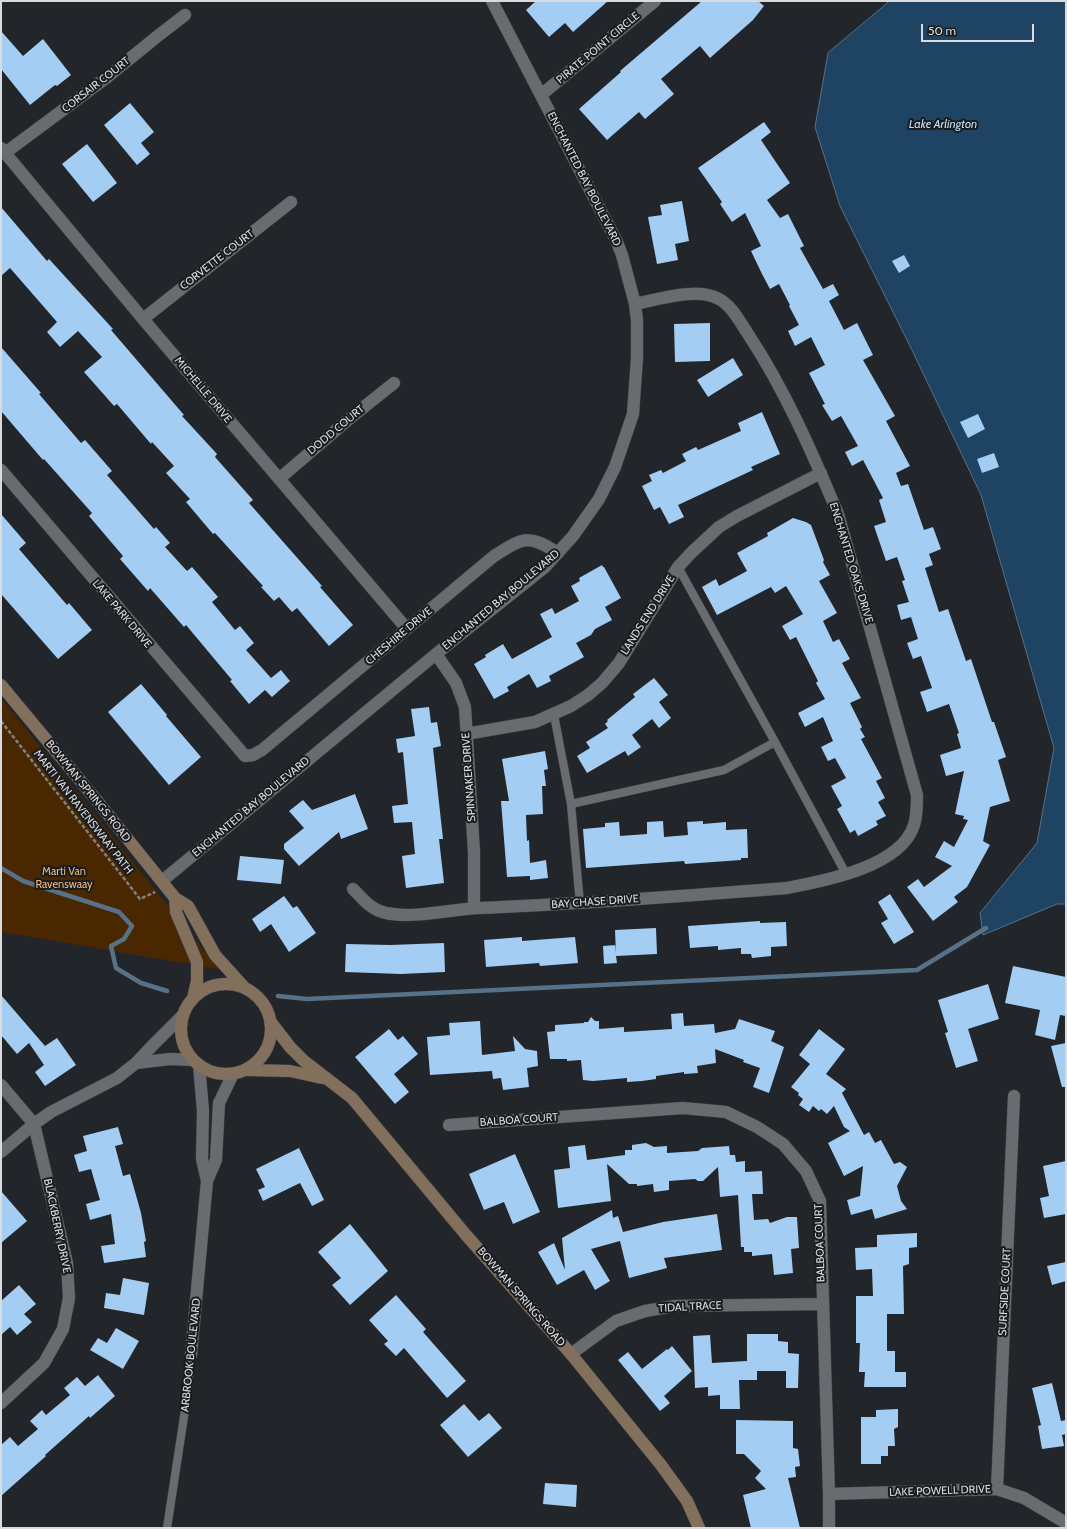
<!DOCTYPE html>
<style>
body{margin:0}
#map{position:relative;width:1067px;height:1529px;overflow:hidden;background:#222529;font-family:Cabin,sans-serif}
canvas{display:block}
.frame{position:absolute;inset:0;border:2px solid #d9dbde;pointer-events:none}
.scale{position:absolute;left:921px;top:24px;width:113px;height:18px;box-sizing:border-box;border:2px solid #d9dbde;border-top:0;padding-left:5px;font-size:12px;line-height:14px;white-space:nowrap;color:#d9dbde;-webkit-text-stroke:3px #191c1f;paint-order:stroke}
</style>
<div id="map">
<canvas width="1067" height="1529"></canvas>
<div class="frame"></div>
<div class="scale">50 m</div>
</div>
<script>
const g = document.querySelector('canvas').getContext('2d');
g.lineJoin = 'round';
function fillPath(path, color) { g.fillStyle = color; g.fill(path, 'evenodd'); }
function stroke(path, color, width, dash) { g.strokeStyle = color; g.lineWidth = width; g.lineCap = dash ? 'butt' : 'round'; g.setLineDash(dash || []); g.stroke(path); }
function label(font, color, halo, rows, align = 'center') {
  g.font = font + ' Cabin,sans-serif'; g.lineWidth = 4; g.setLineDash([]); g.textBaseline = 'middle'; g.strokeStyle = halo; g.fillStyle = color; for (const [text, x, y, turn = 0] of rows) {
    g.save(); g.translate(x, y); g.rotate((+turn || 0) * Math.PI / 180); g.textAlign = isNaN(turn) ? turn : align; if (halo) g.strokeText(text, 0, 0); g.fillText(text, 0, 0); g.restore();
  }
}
fillPath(new Path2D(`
 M1,698L219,969L1,932Z`), '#482701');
const water = new Path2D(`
 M890,1H1066V904H1057L983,935L980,913L1037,843L1054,748L981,495L911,348L840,206L815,127L828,53Z`);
fillPath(water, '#1e4363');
stroke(water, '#567188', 1);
stroke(new Path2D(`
 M1,868L23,881L119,912L132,926L124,939L111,946L116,968L141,983L167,991
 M278,996L307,999L917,970L986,928`), '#567188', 4.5);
fillPath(new Path2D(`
 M536,1H608L573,32L565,23L549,37L526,10Z
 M702,1H758L764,6L753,20L710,58L700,46L661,79L674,94L645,119L639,112L607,140L579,109L621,72L620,71Z
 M1,31L23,56L43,39L71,75L57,86L55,85L30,105L1,69Z
 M130,103L154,132L141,143L150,154L137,165L104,125Z
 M764,122L771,132L761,140L790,183L767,200L780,218L788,214L804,246L800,248L823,289L833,284L839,295L829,301L844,330L857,323L873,355L863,360L895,416L886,421L910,466L896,473L901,486L908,484L924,530L933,527L941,549L929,554L933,565L925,568L939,612L948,609L966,661L971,659L992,722H994L1006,757L998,760L1010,801L990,807L983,841L990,845L967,887L954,897L958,902L933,921L907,887L918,879L924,887L952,866L935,857L944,841L954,847L968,820L963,819L964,816L955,814L964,771L946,776L940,755L961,748L957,734L959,733L949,704L927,712L920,692L932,688L921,656L913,659L907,643L918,639L911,617L901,620L897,605L909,602L902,581L905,580L897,557L886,561L874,526L886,522L879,500L883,498L863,460L852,466L845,452L858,446L841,416L832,421L822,405L825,404L809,373L825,365L811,337L795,346L788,331L799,325L789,306L790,305L779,284L770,289L762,274L751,251L761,246L745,213L732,222L720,204L722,202L698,168Z
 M87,144L117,183L93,202L62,164Z
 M682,201L689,241L675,244L678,260L657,264L648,217L662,215L660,205Z
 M1,207L47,261L49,259L113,329L111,330L184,415L182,416L217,454L215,457L253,500L249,503L322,586L320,587L353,625L329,646L297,608L292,612L279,597L274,601L261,587L263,586L215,533L213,534L186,502L190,499L166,473L174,466L152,442L151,444L117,404L114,406L84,372L102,357L78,331L60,347L47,332L57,322L10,268L1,276Z
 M904,255L910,266L899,273L892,261Z
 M710,323V361L675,362L674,324Z
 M1,347L41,393L39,394L81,443L85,440L112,471L107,475L154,529L156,527L170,543L165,547L187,571L192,567L218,597L212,602L235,630L240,626L254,643L246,650L271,678L281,670L290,681L272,697L265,690L249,704L230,681L232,680L186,625L184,627L150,588L148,591L120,559L123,556L89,516L92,513L44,459L43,460L1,411Z
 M733,358L743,375L708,397L697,380Z
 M762,412L780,454L751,467L753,470L678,505L684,517L669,524L660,507L654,510L642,486L652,481L649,475L661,470L663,473L686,461L682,454L696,447L698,450L741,431L738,423Z
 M978,414L985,429L968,438L960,422Z
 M994,453L999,467L982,473L977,459Z
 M1,514L26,543L19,549L67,605L69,603L92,630L58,659L1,594Z
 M793,518L806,522L811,525L824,560L823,562L830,575L819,581L837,613L823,621L833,642L839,639L850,659L842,663L861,698L850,703L862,727L860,729L865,737L861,739L882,778L876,781L885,798L878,802L886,816L876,821L878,825L858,836L855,830L850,833L837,809L842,806L831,786L846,778L835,758L828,761L821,747L833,741L823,717L805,727L798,713L825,699L816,683L818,681L796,637L790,640L782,626L803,614L786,586L775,593L771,587L717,615L702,587L716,579L719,586L747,571L737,553L768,536L767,533Z
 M602,565L603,567H604L621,598L605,607L612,620L595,629L591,635L576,643L584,657L549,676L551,681L537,688L529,674L507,687L509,691L494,699L474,664L486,657L485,655L503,644L512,659L552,637L540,614L552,608L555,614L579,601L571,586L580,581L579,578Z
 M654,678L668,695L659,702L671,718L659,728L652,719L632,735L641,747L628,756L625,751L587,773L577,756L590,748L586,742L608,728L605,724L608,721L607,720L635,697L633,694Z
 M141,684L167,715L166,716L201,757L169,785L108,712Z
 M429,707L431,723L437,722L441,746L433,748L443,839H439L444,883L406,888L402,856L415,854L412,822L394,823L392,806L408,804L403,752L398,753L396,739L415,736L411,709Z
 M545,751L548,769L544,770L546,786H542L543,814L526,815L527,841L529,840L530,863L546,860L548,878L530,880V876L507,877L501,801H509L502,759Z
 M355,794L368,829L341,839L339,832L299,866L284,849V844L304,828L289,811L303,800L312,810Z
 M663,821L664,837L688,835L687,822L703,821V824L726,822V830L747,829L748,858H741V860L685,864L684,861L586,868L583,829L605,827V823L619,822L620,836L647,834V822Z
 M240,856L284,860L281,884L237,880Z
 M890,894L914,932L894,944L881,923L888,919L878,902Z
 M284,896L293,908L297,906L316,933L289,952L271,924L260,932L252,919Z
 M760,921V923L786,922L787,946L771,947V956L752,958L751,954H741V948L718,950V946L690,948L688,926Z
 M656,928L657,954L616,956L617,963L604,964L603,946L616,945V955L615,930Z
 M522,937V941L575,937L578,963L540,966L539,963L486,967L484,940Z
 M444,943L445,972L401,974L345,972L346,944L390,945Z
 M1013,966L1066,977V1016L1060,1015L1055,1040L1035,1035L1040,1010L1005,1003Z
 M988,984L999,1019L968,1029L978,1061L956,1068L945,1033L948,1032L938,1000Z
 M1,995L45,1046L57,1038L76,1065L45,1086L35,1072L44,1065L29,1043L17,1054L1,1035Z
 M683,1013L684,1026L714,1024L715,1033L735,1029L739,1019L775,1031L771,1041L784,1047L769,1093L753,1087L760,1068L743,1062L744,1060L715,1049L716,1063L697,1066L698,1073L684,1074V1072L656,1076V1079L642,1081L627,1082V1078L593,1081L583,1080L581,1060L567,1061V1059H550L547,1032L555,1031V1025L584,1023V1022H588L591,1017L595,1021H599V1029L624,1027V1032L672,1029L671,1014Z
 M480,1021L482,1055L515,1051L513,1036L525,1049L537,1051L538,1066L527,1068L529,1087L503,1090L501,1078L493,1079L492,1071L430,1075L427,1037L450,1035L449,1023Z
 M389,1029L398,1040L403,1036L418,1054L394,1074L409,1092L395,1104L355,1057Z
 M819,1029L845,1049L826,1074L846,1089L842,1093L864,1135L869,1132L875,1143L881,1140L894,1164L900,1162L907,1167L897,1186L901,1201L907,1209L875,1219L872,1209L851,1215L847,1200L860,1196L863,1166L844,1176L828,1143L850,1131L844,1127L834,1106L827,1114L821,1109L819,1111L813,1106L809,1112L799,1105L803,1099L798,1095L799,1093L791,1087L810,1064L799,1055Z
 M1066,1043V1087H1062L1051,1046Z
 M118,1127L123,1144L115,1146L123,1176L130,1174L141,1213L146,1241L144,1242L146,1257L104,1263L101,1246L115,1244L111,1214L90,1220L86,1204L100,1200L91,1169L79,1172L74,1155L87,1151L83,1136Z
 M646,1143L654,1147L667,1146V1153L698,1151L702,1148L729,1146L730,1155H735L736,1162L745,1161V1172L762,1171L763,1194H752L754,1220L768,1219L770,1223L787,1217H797L799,1248L791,1249L793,1273L774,1275L772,1254L752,1256V1252H744V1247H741L738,1195L720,1197L718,1167L703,1181H698L695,1179L669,1181V1190L654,1192L653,1184L637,1186V1184H629L607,1164L611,1201L558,1208L554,1170L570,1168L568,1147L585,1145L587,1160L625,1155V1150H632V1145Z
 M299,1148L324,1200L312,1206L300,1183L263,1201L258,1190L265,1187L256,1169Z
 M515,1154L540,1212L513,1224L504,1202L484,1210L469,1174Z
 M1066,1161V1214L1044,1218L1040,1198L1049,1196L1043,1166Z
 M1,1191L27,1221L1,1243Z
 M612,1210L613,1218L618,1216L623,1232L663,1222L717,1214L722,1250L664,1258L667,1268L629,1278L620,1241L591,1249L610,1281L595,1290L584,1270L557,1285L538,1252L554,1243L565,1270L562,1238Z
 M350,1224L388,1271L350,1305L332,1285L341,1278L318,1252Z
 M917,1233V1247L909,1248V1264L903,1266L904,1314H887V1351H895V1372H906V1387H864L865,1372H859L860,1343H856V1296H873L872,1269L856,1270L855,1248L877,1247V1235Z
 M1066,1262V1281L1052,1285L1047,1266Z
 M123,1278L149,1283L144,1315L104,1308L106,1293L120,1295Z
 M19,1285L36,1304L24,1314L32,1322L17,1335L10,1327L1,1335V1301Z
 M396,1295L426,1329L423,1332L466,1381L447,1398L404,1348L396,1356L384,1344L388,1341L369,1320Z
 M116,1328L139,1341L123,1369L90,1350L98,1338L107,1343Z
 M747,1334H778V1341L788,1342V1353L799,1354L798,1388H786V1371H757V1380H739L740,1409H720V1395L708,1396V1387L695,1388L693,1336L710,1335L712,1363L747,1361Z
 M672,1346L692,1371L664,1396L670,1403L660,1411L618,1360L628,1352L642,1369L667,1349L668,1350Z
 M98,1375L115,1396L90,1418L89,1416L45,1455L46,1456L1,1496V1445L10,1437L18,1446L38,1429L30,1421L42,1410L46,1415L70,1395L64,1388L77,1377L85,1386Z
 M1052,1383L1061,1421L1066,1420V1434L1062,1435L1064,1446L1042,1449L1038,1426L1041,1425L1032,1388Z
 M464,1404L479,1421L489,1413L502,1428L468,1457L440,1425Z
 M898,1409V1427L894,1429L895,1446H888V1456H881V1464H861V1417H876V1410Z
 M736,1420L793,1421V1448L798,1449L800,1466L795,1467L796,1477L788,1478L800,1528H751L743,1495L766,1489L755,1478L761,1471L744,1454H736Z
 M545,1483L577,1485L576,1507L543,1504Z`), '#a4cdf4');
const lane = new Path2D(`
 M678,567L775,742L846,874
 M554,715L571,804L580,904
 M571,804L724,770L775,742
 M167,1528L187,1397L191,1355`);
const street = new Path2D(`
 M541,95L655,1
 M1,148L143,319L407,629
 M5,153L106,78L159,35L185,15
 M143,319L291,202
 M1,470L245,756L253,755L262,750L494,556C524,537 528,534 558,553
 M279,479L349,419L394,383
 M436,654L456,683L465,707L474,852V908
 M466,734L535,722L571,706L588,695L602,683L619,663L678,567L692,552L719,527L737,516L821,473
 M162,881L436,654L545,567L573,536L599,499L615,467L633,414L637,358V320L635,304L622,255L617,242L492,1
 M353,889C363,899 371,910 386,913C414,919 451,909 479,908C582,904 685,896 787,888C824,881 901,867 914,825C917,816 917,805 917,795L838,514C812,452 785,390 748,334C740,322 732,306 719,299C696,287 660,299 635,304
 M136,1063L170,1059L192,1060
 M1,1085L34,1124L67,1263L69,1298L63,1329L44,1363L1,1403
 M449,1125L683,1108L726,1112L757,1127L783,1144L806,1171L820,1201L829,1494V1528
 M1,1152L34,1124L51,1112L117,1078L136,1063L152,1046L182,1016
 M207,1181L216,1160L219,1103L233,1074
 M571,1354L616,1321L645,1311L675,1306L823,1304
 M191,1355L207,1181L202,1159L203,1111L199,1065
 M997,1489L1014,1096
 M829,1494L997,1489L1024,1498L1066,1523`);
const secondary = new Path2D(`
 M1,685L98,802L175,898L188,906L215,955L244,987
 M175,898L176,912L197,962V981L193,998
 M181 1029a45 45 0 1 1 90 0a45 45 0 1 1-90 0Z
 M270,1021L290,1047L304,1061L352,1098L466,1235L571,1354L661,1465L687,1501L699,1528
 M247,1070L290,1071L322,1078`);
stroke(lane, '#414347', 9);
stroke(street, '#414347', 13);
stroke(secondary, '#414347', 13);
stroke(new Path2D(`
 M1,721L140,899L155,892`), '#7f8185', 2.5, [4, 2]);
stroke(lane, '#686c70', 8);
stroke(street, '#686c70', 12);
stroke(secondary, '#82705c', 12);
label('11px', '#d9dbde', '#191c1f', [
 ["PIRATE POINT CIRCLE",598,48,-40],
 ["CORSAIR COURT",96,85,-38],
 ["ENCHANTED BAY BOULEVARD",584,179,63],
 ["CORVETTE COURT",217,260,-38],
 ["MICHELLE DRIVE",203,390,50],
 ["DODD COURT",336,430,-40],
 ["ENCHANTED OAKS DRIVE",851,563,73],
 ["ENCHANTED BAY BOULEVARD",501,600,-40],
 ["LAKE PARK DRIVE",122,614,50],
 ["LANDS END DRIVE",648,615,-58],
 ["CHESHIRE DRIVE",399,636,-40],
 ["SPINNAKER DRIVE",469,777,-94],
 ["BOWMAN SPRINGS ROAD",88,791,51],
 ["ENCHANTED BAY BOULEVARD",251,807,-40],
 ["MARTI VAN RAVENSWAAY PATH",83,812,52],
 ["BAY CHASE DRIVE",595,902,-4],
 ["BALBOA COURT",519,1120,-4],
 ["BLACKBERRY DRIVE",57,1226,78],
 ["BALBOA COURT",820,1243,-92],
 ["SURFSIDE COURT",1005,1292,-87],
 ["BOWMAN SPRINGS ROAD",521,1297,49],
 ["TIDAL TRACE",690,1307,-3],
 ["ARBROOK BOULEVARD",191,1355,-84],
 ["LAKE POWELL DRIVE",940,1491,-2]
]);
label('11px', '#f0b57c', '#191c1f', [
 ["Marti Van",64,872],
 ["Ravenswaay",64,885]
]);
label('italic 12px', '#c8dff6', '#191c1f', [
 ["Lake Arlington",943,124]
]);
</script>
